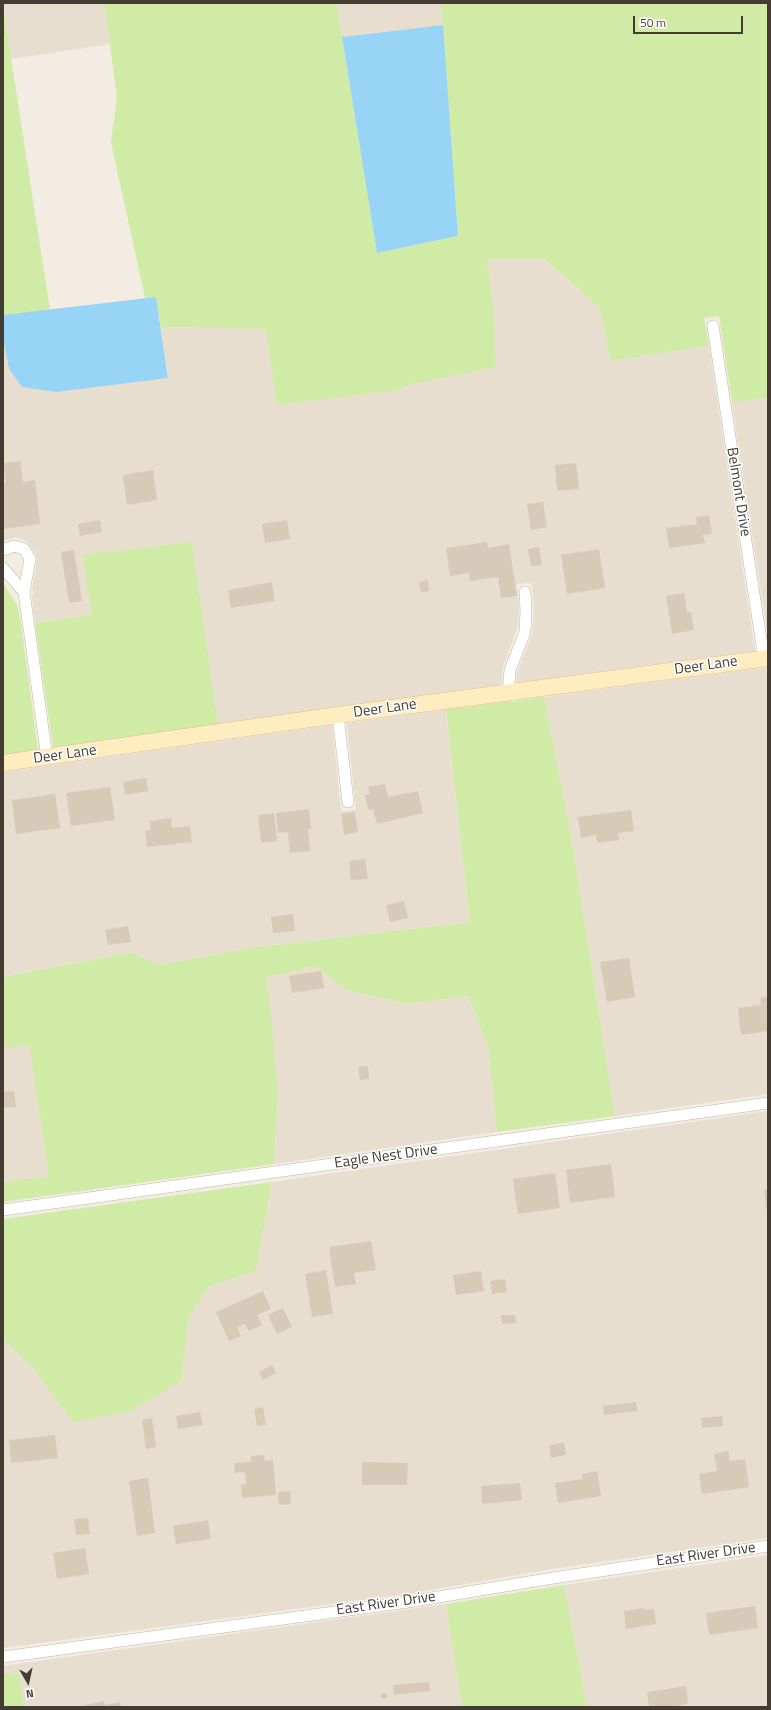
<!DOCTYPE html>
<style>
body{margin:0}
#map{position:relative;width:771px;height:1710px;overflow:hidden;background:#f2ece2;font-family:"Titillium Web",sans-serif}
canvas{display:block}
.frame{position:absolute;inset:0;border:4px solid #443c32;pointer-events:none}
.north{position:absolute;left:8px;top:1662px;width:40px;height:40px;-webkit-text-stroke:3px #fff;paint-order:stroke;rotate:171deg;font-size:11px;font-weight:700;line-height:16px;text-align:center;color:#443c32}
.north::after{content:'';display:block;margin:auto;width:14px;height:18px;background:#443c32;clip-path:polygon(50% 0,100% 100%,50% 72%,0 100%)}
.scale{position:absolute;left:633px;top:16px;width:110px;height:18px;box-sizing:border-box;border:2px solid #443c32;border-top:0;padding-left:5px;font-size:12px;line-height:14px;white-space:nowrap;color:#443c32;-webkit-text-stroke:3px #fff;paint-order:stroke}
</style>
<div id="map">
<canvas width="771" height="1710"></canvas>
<div class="frame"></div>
<div class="north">N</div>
<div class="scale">50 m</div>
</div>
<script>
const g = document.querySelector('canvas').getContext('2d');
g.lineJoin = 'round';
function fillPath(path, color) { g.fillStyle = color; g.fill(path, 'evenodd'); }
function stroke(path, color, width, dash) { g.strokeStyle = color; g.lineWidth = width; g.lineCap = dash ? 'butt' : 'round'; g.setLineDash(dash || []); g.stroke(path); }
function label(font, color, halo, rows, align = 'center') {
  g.font = font + ' "Titillium Web",sans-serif'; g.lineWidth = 3; g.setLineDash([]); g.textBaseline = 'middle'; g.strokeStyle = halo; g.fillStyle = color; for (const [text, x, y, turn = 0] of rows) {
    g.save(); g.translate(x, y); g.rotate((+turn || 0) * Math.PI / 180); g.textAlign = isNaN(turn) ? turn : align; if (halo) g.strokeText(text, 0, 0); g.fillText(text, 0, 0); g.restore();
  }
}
fillPath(new Path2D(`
 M3,3H104L110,44L11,59Z
 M339,3H441L443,25L342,37L337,5Z
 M487,259H543L599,307L611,361L709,346L755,651L516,683L517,673L532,635L534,612L532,583L517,584L519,611L517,629L503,666L501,685L218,724L192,542L82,556L92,615L35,623L32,596L34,593L32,590L37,561L36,554L26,541L16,537L3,541V339L9,369L168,377L161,327L266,329L399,390L412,384L494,310Z
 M768,398V637L732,402Z
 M768,667V1094L615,1116L570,830L544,697Z
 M472,706L446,711L470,922L250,948L158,965L131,952L3,977V772L332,725L341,811L356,810L347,723Z
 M315,966L347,990L406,1004L468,996L488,1047L497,1132L274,1164L278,1094L266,978Z
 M29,1044L49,1176L3,1182V1048Z
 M768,1111V1538L552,1569L407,1594L3,1648V1339L33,1368L73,1422L181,1380L189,1317L208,1287L256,1271L272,1182Z
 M768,1555V1707H587L564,1585Z
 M446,1604L462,1707H24L19,1674H3V1666Z`), '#e7decf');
fillPath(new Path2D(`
 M104,3H339L337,6L377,253L458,236L441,3H768V398L732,402L719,316L704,318L709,346L611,361L599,307L544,259H487L494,310L495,367L412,384L399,390L277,405L266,329L161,327L156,297L145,298L111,142L117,96Z
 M3,6L50,310L3,315Z
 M192,542L218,724L53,748L35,623L92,615L82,555Z
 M3,583L17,605L20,617L38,750L3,755Z
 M544,697L570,830L615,1116L497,1132L488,1047L468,996L406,1004L347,990L315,966L266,978L272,1023L278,1094L274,1164L3,1202V1182L49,1176L29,1045L3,1048V977L131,952L158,965L250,948L470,922L446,710L508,701L514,702L515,701Z
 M272,1182L256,1271L208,1287L189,1317L181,1380L132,1411L73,1422L33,1368L3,1339V1219Z
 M564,1585L587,1707H462L446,1604Z
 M3,1674H19L24,1707H3Z`), '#d0eba6');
fillPath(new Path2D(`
 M443,25L458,236L377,253L342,37Z
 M156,297L168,378L56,392L22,387L9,369L3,339V315Z`), '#98d4f5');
fillPath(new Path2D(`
 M20,461L23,482L35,480L40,524L3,529V484L6,483L3,463Z
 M576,463L579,489L557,491L555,465Z
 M153,470L157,500L127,505L123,475Z
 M543,502L547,527L531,530L527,504Z
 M709,515L712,534L703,535L705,543L669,548L666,528L697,524L696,517Z
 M100,520L102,532L80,536L78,524Z
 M287,520L290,539L265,543L262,524Z
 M487,542L488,548L509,544L517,596L501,598L498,577L470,581L469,573L450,576L446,548Z
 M539,547L542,565L531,566L528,549Z
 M599,549L605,588L567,594L561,555Z
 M74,550L82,601L69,603L61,552Z
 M428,580L429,591L421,592L419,582Z
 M272,582L275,601L231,608L228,590Z
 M684,593L687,612H691L694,630L672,634L666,596Z
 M146,778L148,791L125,795L123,782Z
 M385,784L388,797L418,791L423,813L377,824L373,809L368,810L365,795L370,794L368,787Z
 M110,787L115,820L71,826L66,793Z
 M55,794L60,828L16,834L12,800Z
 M309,809L311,829H308L310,851L290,853L288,832L278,833L276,813Z
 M631,810L634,831L618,833L619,840L597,843L596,835L581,838L578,817Z
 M355,812L358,832L344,835L341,814Z
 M274,813L277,841L261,843L258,815Z
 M171,818L172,828L190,826L192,842L147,847L145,831L151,830L150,821Z
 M365,859L368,879L351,880L349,861Z
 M404,901L408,918L390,922L386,905Z
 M293,914L295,931L273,933L271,917Z
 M128,926L131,942L108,945L105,930Z
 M629,958L635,997L607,1002L600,962Z
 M321,971L324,988L292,993L289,976Z
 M768,997V1031L741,1035L738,1008L761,1005L760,998Z
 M368,1066L369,1079L360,1080L358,1067Z
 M14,1091L16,1107L3,1108V1092Z
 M611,1164L615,1197L570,1203L566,1170Z
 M555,1173L560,1208L518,1214L513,1179Z
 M768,1189V1213H767L764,1190Z
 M371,1241L376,1270L354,1273L356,1284L335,1287L329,1247Z
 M326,1270L333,1314L312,1317L305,1274Z
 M481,1271L484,1291L456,1295L453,1275Z
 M505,1279L507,1292L492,1294L490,1281Z
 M263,1291L271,1309L257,1315L262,1325L249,1331L245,1324L237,1327L241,1336L229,1341L216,1312Z
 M283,1308L292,1327L277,1334L268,1315Z
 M501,1315H515L516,1323L502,1324Z
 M272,1365L276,1373L263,1380L259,1372Z
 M636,1402L637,1411L604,1415L603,1406Z
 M263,1407L266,1425L257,1426L254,1409Z
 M200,1412L203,1425L178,1429L176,1416Z
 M722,1416L723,1426L702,1428L701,1418Z
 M152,1418L156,1447L146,1449L142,1420Z
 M55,1435L58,1458L11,1463L9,1440Z
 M564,1443L566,1455L551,1458L549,1445Z
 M728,1451L730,1461L745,1459L749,1487L702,1494L699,1474L717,1471L714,1454Z
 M264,1455L265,1461L273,1460L276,1495L242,1498L241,1485L246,1484L245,1472L235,1473L234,1463L251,1462V1456Z
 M362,1462L408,1463L407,1485H362Z
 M597,1471L601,1496L558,1503L555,1483L583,1479L582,1474Z
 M148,1478L155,1533L137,1536L129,1481Z
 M520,1483L522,1500L482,1504L481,1486Z
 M290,1491L291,1504L279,1505L278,1492Z
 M88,1518L90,1534L76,1535L74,1519Z
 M208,1520L211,1539L176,1544L173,1526Z
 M85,1548L89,1574L57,1579L53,1553Z
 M755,1606L758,1628L709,1635L706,1613Z
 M644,1608V1610L654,1609L656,1624L626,1629L624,1611Z
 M429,1682L430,1691L394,1695L393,1685Z
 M686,1686L688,1704L669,1707H649L647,1692Z
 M381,1693H387V1698H381Z
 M104,1701L105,1705L120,1702L121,1707H86L85,1705Z`), '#d8cab9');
const street = new Path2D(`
 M713,326L764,659
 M3,550L14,546L24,549L30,559L24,592L47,758
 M3,568L24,592
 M508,693L510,670L525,632L526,611L525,592
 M338,715L348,802
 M3,1210L768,1103
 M3,1657L408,1602L553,1578L768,1546`);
const secondary = new Path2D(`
 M3,763L338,715L768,658`);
stroke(street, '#c1b7a7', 12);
stroke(secondary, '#d9c18f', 17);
stroke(street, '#fff', 11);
stroke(secondary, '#ffecbf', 16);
label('15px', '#443c32', '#fff', [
 ["Belmont Drive",738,492,81],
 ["Deer Lane",706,666,-8],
 ["Deer Lane",385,709,-8],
 ["Deer Lane",65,755,-8],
 ["Eagle Nest Drive",386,1157,-8],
 ["East River Drive",706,1555,-8],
 ["East River Drive",386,1604,-8]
]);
</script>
